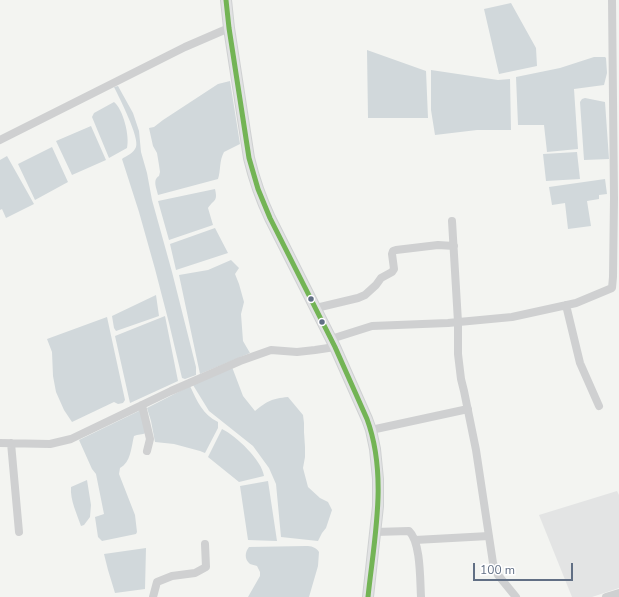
<!DOCTYPE html>
<style>
body{margin:0}
#map{position:relative;width:619px;height:597px;overflow:hidden;background:#f3f4f1;font-family:"Nunito Sans",sans-serif}
canvas{display:block}
.scale{position:absolute;left:473px;top:563px;width:100px;height:18px;box-sizing:border-box;border:2px solid #616f84;border-top:0;padding-left:5px;font-size:12px;line-height:14px;white-space:nowrap;color:#616f84;-webkit-text-stroke:3px #fff;paint-order:stroke}
</style>
<div id="map">
<canvas width="619" height="597"></canvas>
<div class="scale">100 m</div>
</div>
<script>
const g = document.querySelector('canvas').getContext('2d');
g.lineJoin = 'round';
function fillPath(path, color) { g.fillStyle = color; g.fill(path, 'evenodd'); }
function stroke(path, color, width, dash) { g.strokeStyle = color; g.lineWidth = width; g.lineCap = dash ? 'butt' : 'round'; g.setLineDash(dash || []); g.stroke(path); }
fillPath(new Path2D(`
 M617,491L619,495V588L592,597H572L539,515Z`), '#e3e4e4');
fillPath(new Path2D(`
 M511,3L536,48L537,66L499,74L484,9Z
 M367,50L426,71L428,118H368Z
 M594,57H605L606,58L607,73L604,85L574,89L578,149L547,152L544,125H518L516,77L560,68Z
 M431,70L498,80L510,79L511,130H477L435,135L431,110Z
 M230,81L240,144L224,152C219,161 221,170 218,179L158,195C157,189 152,180 159,176L160,172L159,165L157,153L153,146L149,128L154,127L163,120L218,84Z
 M118,86L133,113L139,131L141,152L147,173L152,200L172,272L196,367V375L185,379L182,378L169,323L155,269L139,212L122,159C126,156 134,153 136,147C140,138 119,97 114,87Z
 M585,98L605,102L609,159L584,160L580,102L582,99Z
 M114,102C123,109 130,136 127,148L109,158L92,117L94,113Z
 M91,126L106,160L72,175L56,141Z
 M52,147L68,182L35,200L18,164Z
 M577,152L580,179L546,181L543,154Z
 M7,156L34,204L6,218L2,209L0,210V160Z
 M605,179L607,194L599,195V199L587,201L591,226L568,229L565,203L552,205L549,187Z
 M215,189C218,202 214,199 208,208L213,225L169,240L158,201Z
 M215,228L228,253L176,270L170,244Z
 M231,260L239,268L235,274L239,284L244,302L241,314L243,341L250,353L200,374L179,275L208,270Z
 M156,295L159,316L116,331L114,328L112,316Z
 M165,316L178,381L130,403L115,336Z
 M107,317L125,400L123,403L118,404L114,402L72,422L64,410L56,392L53,376L52,352L47,339Z
 M232,367L243,396L255,411C269,400 271,399 288,397L303,415L304,423V432L305,447V457L303,468L308,487L320,498L328,502L332,510L326,528L322,533L318,541L281,537L276,484L269,468L253,446L209,411L193,385Z
 M190,386C197,401 203,415 218,422V428L205,453L200,451L174,444L155,442L151,421L147,408Z
 M143,409L146,433C142,435 138,434 134,436C131,448 131,462 120,468L119,474L135,515L137,532L136,534L102,541L98,537L95,517L104,514L96,474L92,469L79,440Z
 M222,429C236,436 262,460 264,476L239,482L208,457Z
 M87,480L91,505L90,517L84,525L81,526C77,514 70,500 71,487Z
 M268,481L277,541L248,540L240,486Z
 M306,546C311,546 316,547 319,552L318,566L309,597H248L260,576V572L257,566C255,565 252,565 250,564C244,559 245,552 249,547Z
 M146,548L145,589L115,593L108,570L104,554Z`), '#d1d8db');
const major = new Path2D(`
 M226,0L229,28L249,158C254,179 261,199 270,218L335,347L367,419L371,430L375,449L378,479V506L368,597`);
stroke(major, '#cfd1d2', 12);
stroke(new Path2D(`
 M0,140L185,47L229,28
 M452,221L458,322V354L461,379L464,391L476,450L493,563L498,575L516,597
 M566,305L580,363L599,406
 M316,308L358,298L365,295L376,285L381,278L392,272L394,269L392,254L393,251L396,250L438,245L454,246
 M331,339L372,326L448,323L512,317L576,303L612,288L613,277L614,198L612,0
 M142,405L150,439L147,451
 M371,430L468,409
 M0,443L50,444L71,439L171,391L240,361L271,350L297,352L315,350L335,347
 M11,443L19,532
 M375,532L409,531C421,542 420,581 421,597
 M415,540L489,536
 M153,597L157,582L172,576L195,573L206,567L205,544
 M606,597L619,593`), '#cfd0d1', 8);
stroke(major, '#e1e2e3', 10);
stroke(new Path2D(`
 M226,0L229,28L249,158L258,189L270,218L335,347L367,419C388,476 374,539 368,597`), '#73b455', 5);
for (const [x, y, r, color] of [
 [311,299,3.5,"#616f84"],
 [322,322,3.5,"#616f84"]
]) { const dot = new Path2D(); dot.arc(x, y, r, 0, 2 * Math.PI); g.fillStyle = color; g.fill(dot); stroke(dot, '#fff', 1.5); }
</script>
